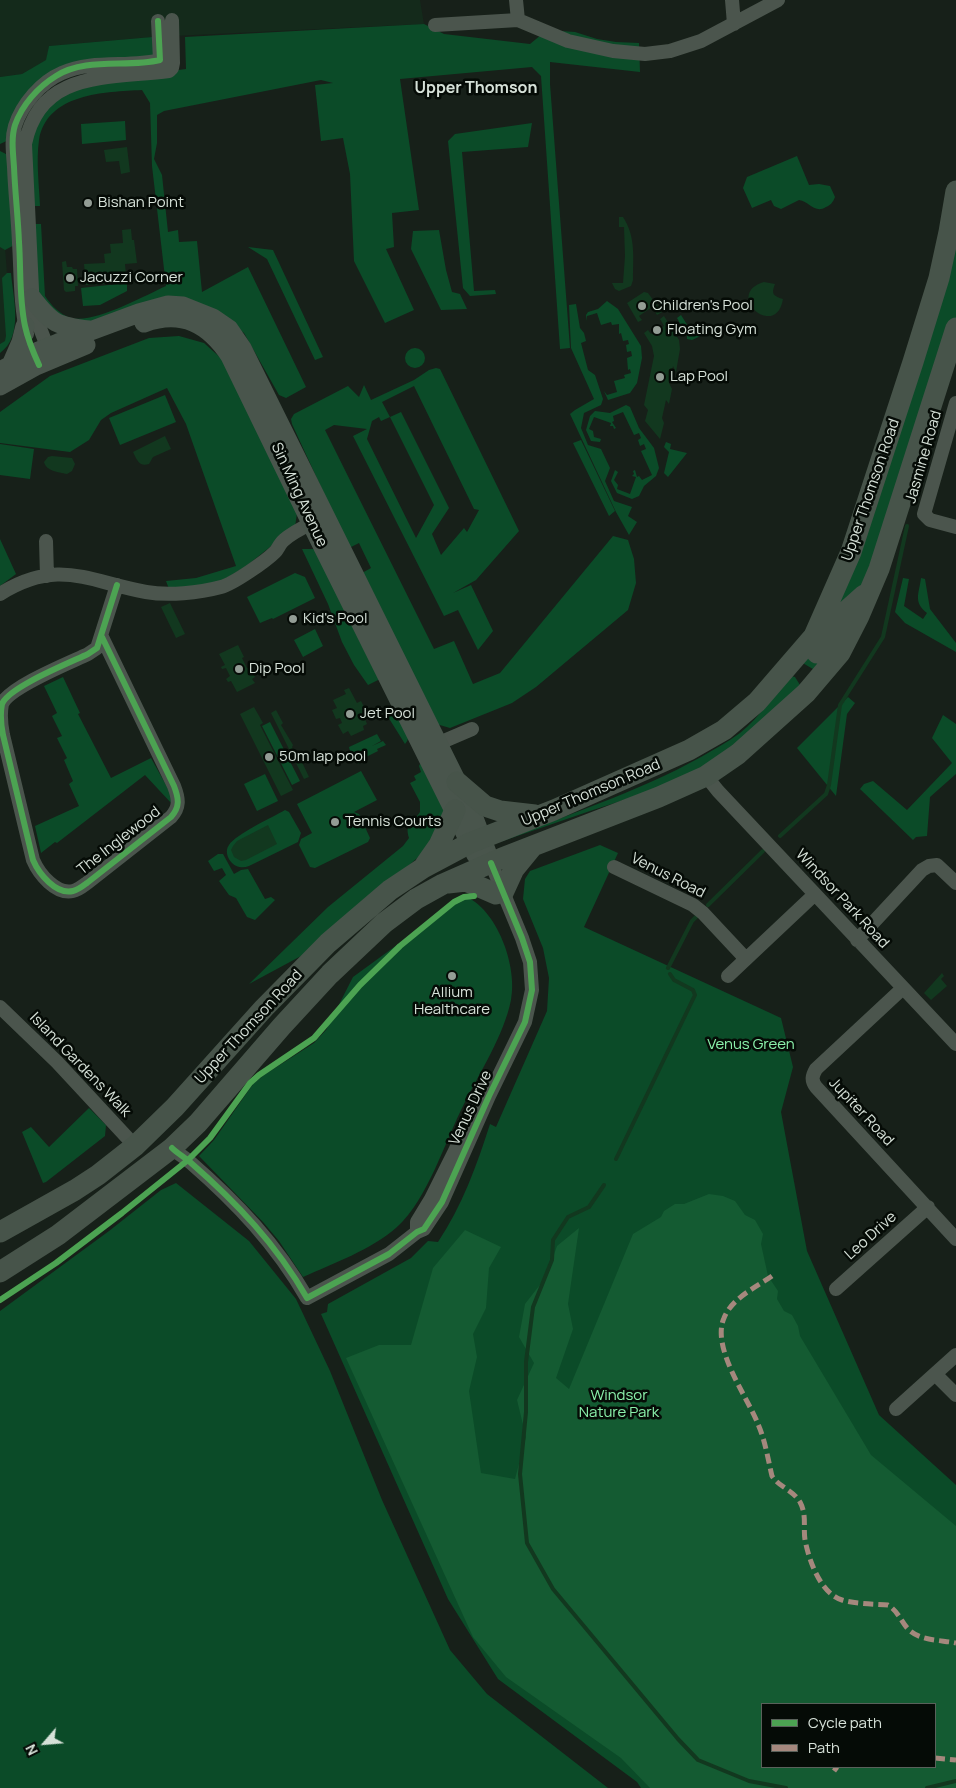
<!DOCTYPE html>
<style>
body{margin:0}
#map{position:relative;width:956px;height:1788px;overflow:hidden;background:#172019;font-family:Manrope,sans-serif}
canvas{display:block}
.legend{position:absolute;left:761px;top:1703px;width:175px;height:65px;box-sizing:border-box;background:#050b06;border:1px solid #59615a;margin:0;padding:6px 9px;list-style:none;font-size:15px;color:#d6e1d8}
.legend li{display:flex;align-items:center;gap:10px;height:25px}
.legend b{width:25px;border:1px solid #59615a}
.north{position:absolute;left:20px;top:1718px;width:50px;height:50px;-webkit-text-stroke:4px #050b06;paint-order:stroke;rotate:243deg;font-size:14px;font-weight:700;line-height:20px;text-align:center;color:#d6e1d8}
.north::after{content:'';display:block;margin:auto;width:18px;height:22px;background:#d6e1d8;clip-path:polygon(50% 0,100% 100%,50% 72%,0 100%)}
</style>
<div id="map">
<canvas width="956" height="1788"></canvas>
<ul class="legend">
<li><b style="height:6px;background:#4ca352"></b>Cycle path</li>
<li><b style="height:6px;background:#a5887d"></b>Path</li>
</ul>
<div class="north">N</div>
</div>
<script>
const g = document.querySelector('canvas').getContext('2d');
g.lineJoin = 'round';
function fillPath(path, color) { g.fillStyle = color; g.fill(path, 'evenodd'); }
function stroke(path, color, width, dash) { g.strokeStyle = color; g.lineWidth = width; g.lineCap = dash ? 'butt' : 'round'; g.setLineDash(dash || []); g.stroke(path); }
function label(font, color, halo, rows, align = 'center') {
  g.font = font + ' Manrope,sans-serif'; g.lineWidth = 5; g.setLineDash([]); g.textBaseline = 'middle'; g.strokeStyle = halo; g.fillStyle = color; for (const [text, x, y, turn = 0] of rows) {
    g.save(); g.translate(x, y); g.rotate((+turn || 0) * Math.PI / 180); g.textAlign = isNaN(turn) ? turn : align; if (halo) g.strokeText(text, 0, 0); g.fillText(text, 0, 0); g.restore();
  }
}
fillPath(new Path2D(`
 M0,0H420L424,24L152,37L49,46L47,60L22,74L0,77Z
 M0,183L7,273L10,339L0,344Z`), '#142a1b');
fillPath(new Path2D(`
 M424,24L444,34L530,44L547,30L575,32L597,39L616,42L639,43L640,72L550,62V84L570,348L560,349L541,76L532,67L400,79L419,210L392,213L394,247L386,249L414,310L385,323L354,261L350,174L343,138L321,141L315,85L333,83L321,80L164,111L157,115V143L154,159L162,175L168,232L178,230L179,242L197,241L202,292L248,267L306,387L286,398L279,395L244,333L229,321L87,324L56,316L36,293L33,224H41L45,296C51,305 60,315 71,318C94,324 144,296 166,286L152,166L150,103L142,90C105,92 47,93 39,140C36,161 39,185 40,206H28V132L58,92L142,75L186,69L185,37Z
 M152,37L160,60L86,67L42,86L13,138L0,144V77L22,74L46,60L49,46Z
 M125,121L126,140L82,144L81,124Z
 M532,123L528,147L462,152L474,291L495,290L496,294L470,296L463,288L448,141L455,134Z
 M0,151L12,157L18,243L5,250L0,247Z
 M797,156L809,185L819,184L830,186L835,197C833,202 831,205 826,207C815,214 810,202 799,200L781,209L774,206L771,200L752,208L743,188L747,177Z
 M956,208V329L879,569L823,675L796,659L814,636Z
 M439,230L446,270L452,292L460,294L467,309L441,310L411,249L413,231Z
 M248,247L273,250L323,357L315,360L267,259Z
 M7,273H11C13,298 24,336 0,353V344L5,341L6,336L2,278Z
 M127,283V291L100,305L83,306L81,288Z
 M607,301L618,309L641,346L642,358L637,383L630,393L608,400L604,391L607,395L617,392L614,381L625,378L624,375L631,373L630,369L628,370L627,358L632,356L631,351L627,352L626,345L629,344L628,340L623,341L621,333L619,334V324L612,325L611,322L601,325L597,313L587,316V321L586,315L588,312L598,309Z
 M576,304L580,328L584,333L586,341L581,343L588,370L595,375L603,399L601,405L584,413L581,428L588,445L601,449L610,468L605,481L614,501L632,507L628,516L637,522L629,535L616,512L570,414L575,410L594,399L571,348L569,305Z
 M681,315L693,334L698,335L715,325L721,335L720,338L705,334L692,340L687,339V336L677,318Z
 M179,336L204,343L223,360L297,513L295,527L245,567L218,583L169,589L166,581L196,578L236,566L186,424L167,388L111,413L101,420L89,440L70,452L0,443V412L50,376L149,338Z
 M405 358a10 10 0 1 1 20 0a10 10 0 1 1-20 0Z
 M436,368L440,369L519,531L476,580L453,593L471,585L493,631L478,650L458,610L444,616L353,436L367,429L334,425L325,430L434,649L454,641L473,684L500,673L613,536L628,540L634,559L636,583L628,610L536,687L512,703L450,728L426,721L362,573L371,568L359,543L349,548L292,424L291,419L294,414L348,386L359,397L364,385L371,400L414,380L429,370ZM414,386L474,509L479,510L467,532L464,528L441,555L432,534L449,508L401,412L390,417L382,402ZM379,417L381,421L390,417L434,505L416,538L367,439L372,421Z
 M165,395L176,422L120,445L109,418Z
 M626,405L630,407L639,428L654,448L659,468L656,476L644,486L639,496L632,499L617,493L611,481L615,470L618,472L614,480L618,485L617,489L630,494L636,477L632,476L634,474L633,471L635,470L637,477L639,476L642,480L652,475L641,451L646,449L644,444L640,446L638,440L641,438L639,433L634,435L623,412L613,416L614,421L612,422L616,428L614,429L613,426H610L611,423L594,417L589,429L593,431L594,437L601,439L600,442L591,441L586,430L590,416L595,411L610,413Z
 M581,440L615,511L609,516L573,443Z
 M666,442L671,444L670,449L687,453L668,477L664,473L669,452L664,447Z
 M0,444L34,449L30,479L0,475Z
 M0,539L16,574L0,586Z
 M302,549H313L321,553L382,678L368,685L354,665L342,642L328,604Z
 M295,573L305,577L315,598L273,619L272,618L260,623L247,597Z
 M903,578L909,579L904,606L923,619L927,613C913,602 919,594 921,578L925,579L930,609L956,643V652L905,623L895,612Z
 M315,629L323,646L303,657L294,640Z
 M791,676L795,677L800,685L784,705L703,769L633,797L590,811L497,843C565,815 636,793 701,757C714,749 728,742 740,733C760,717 774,694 791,676Z
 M63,677L80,713L78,714L111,778L151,758L171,794L172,804L145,775L57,843L55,842L41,853L35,826L79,806L69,784L73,781L64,760L67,758L57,738L62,736L52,716L57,713L44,686Z
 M848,697L855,703L847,714L836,796L797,748Z
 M395,706C401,717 415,734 405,744L385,712Z
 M943,715L956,724V774L930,797L927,836L916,837L913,840L860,789L864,784L873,781L907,810L952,763L932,738Z
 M270,722L300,781L292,785L262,726Z
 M377,734L381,741L372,746L383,741L386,745L377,749L378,751L364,758L362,757L363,761L358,764L356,760L349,763L344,754L350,751L349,747Z
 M420,764L424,765L448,810L424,852L314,949L249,984L328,907L403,846L409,838C404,822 414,822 420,812V802L410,783L416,780L414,776L421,772L419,766Z
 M361,771L377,800L354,812L359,814L370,838L368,842L315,868L310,867L299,845L301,839L312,833L297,804Z
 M265,774L278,801L257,811L244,784Z
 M285,810L289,812L301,833L298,842L249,866C243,868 237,868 232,863C227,858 225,850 229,845C236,834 273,817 285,810Z
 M600,845L618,853L584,927L781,1018L793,1067L781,1112L807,1251L879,1415L956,1485V1788H641L637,1782L498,1679L448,1599L321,1314L327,1312L328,1304L411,1258L428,1241L438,1242C462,1206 477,1165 490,1124L496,1127L547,1011L549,978L543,948L523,899L525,879L530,871ZM762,1704H935V1767H762Z
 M218,854H223L234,874L241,870L248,869L265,899L271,897L275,900L255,920L247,917L236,898L229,895L219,881L226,875L222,868L214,871L208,861Z
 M464,896C497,908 518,967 511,1000C504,1035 480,1072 464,1104C445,1141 428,1199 397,1227C371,1250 334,1263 303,1277L279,1241L263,1222L199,1156L214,1140L253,1084L264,1075L314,1043L326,1030L353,977Z
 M89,1108L106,1125L105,1136L46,1182L43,1183L22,1132L31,1127L49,1147Z
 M176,1183L249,1241L296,1299L330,1371L382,1500L450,1650L487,1694L608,1788H0V1311L109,1231L161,1190Z`), '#0b4b28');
fillPath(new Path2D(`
 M709,1194L723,1196L735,1201L745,1215L755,1220L763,1234L761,1244L768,1276L778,1291L777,1299L784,1311L792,1315L798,1326L800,1336L871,1455L956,1526V1788H650L621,1758L506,1677L473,1637L346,1358L379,1345H411L433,1268L465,1230L501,1247L489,1268L486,1308L473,1334L477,1357L469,1391L481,1473L515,1479L526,1437L517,1400L534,1363L519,1337L525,1304L546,1277L557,1246L579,1228L568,1304L573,1329L556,1378L569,1389L633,1234L661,1217L664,1211L675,1204H684ZM762,1704H935V1767H762Z`), '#145b32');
fillPath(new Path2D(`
 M127,147L130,172L121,174L119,161L106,162L104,150Z
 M619,217H623C636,237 633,257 633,280L631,286L619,291L615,289L612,283H623L625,256L624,227H619Z
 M131,229L132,240H134L137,263L125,264L126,275L117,276V283L86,285L84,264L105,263L104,254L111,253L110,244L123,243L122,230Z
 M66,261L67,267H72L73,269H77L78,286H75V291L66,292L64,290L62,262Z
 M764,282L775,284C771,294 773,296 783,299C776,341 723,294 764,282Z
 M644,292L648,293L662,312L657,315L652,307L639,316L642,320L638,322L627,303Z
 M664,316L679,340L680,349L676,372L673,366L669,383L672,389L669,404L666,400L662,418L664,423L660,439L645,421L648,410L644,405L654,356L652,346L644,333L648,330L651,334L664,326L660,319Z
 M165,436L171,449L153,457L149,464C139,467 137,460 133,452Z
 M52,456L72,458L75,464L72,471L67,474C58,472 46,471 44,462L48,457Z
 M170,603L185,634L176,638L161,607Z
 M238,645L244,657L242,658L247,668L250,667L255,677L252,679L255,683L237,692L231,681L228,682L226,679L230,676L226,668L222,669L221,667L225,665L219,654Z
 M349,688L357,703L361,701L369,717L365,719L367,724L363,726L364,730L351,736L348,731L343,734L338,725L342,723L340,718L336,719L332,710L337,708L333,700L346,694L344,690Z
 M254,707L263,723L260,725L293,790L281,796L240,714Z
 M276,710L283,723L281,725L293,745L292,747L299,761L301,760L309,777L304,779L271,713Z
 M268,825L277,844L246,860L241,861L234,857L231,850L233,846L237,841Z
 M942,973L944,976L941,979L947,986L931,1000L924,993Z`), '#12381f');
stroke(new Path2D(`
 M780,836L826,794L829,785L840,705L883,637L907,526
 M708,905L763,851
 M668,968L692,921L696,917
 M616,1159L695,995L693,990L674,980L670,974
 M604,1185L589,1207L568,1217L553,1240L552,1260L533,1307L526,1362V1412L520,1474L527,1543L553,1589L678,1739L698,1760L749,1781L786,1788
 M927,1788L956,1781`), '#12381f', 4);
stroke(new Path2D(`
 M516,0L518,20
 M732,0L734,24
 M435,25L518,20L568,41L613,51L645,54L670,51L701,41L778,0
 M27,334C20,304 21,274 19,243C18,218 15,193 14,167C13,153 11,139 15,126C22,104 41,82 62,73C93,59 129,68 160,60L158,21
 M50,354L33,310L25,144C40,69 110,79 169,71L172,68L173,63L172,20
 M956,403L924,514L930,520L956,527
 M46,541L47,576
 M0,594C58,558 87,581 146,592C168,596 199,593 221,587C233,584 266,561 275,552C278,549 280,543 284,540C294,531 308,525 320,519
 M102,637L174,786C179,799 180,807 171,817L87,883C83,886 78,890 73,891C56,895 39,874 33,860L3,735C1,725 0,714 2,704C9,687 69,663 88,654L97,648L117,585
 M430,747L472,729
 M706,776L718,791L956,1044
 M614,867L693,905L703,913L746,959
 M857,940L922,870L929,866L937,865L956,883
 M728,976L815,894
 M903,988L816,1069C812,1076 811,1080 816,1087L956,1239
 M0,1007L57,1062L135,1146
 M172,1148C177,1153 184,1157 190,1162C237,1203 276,1244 307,1298L389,1254L417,1232L424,1229L442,1202L489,1096L525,1022L532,990L530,962L522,938L491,863
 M417,1232V1222L431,1199L455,1151L487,1080
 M836,1289L928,1207
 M935,1374L956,1395
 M896,1409L956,1355`), '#4b554d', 14);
stroke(new Path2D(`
 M32,298C52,324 57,326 89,330
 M144,323C182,309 209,324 230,356L316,533L476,855
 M11,365L21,342L25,326
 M0,371L31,354L58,343L139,313L168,305L183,306L213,318L229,329L242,348L457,782L474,818L491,863
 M0,386L36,366L86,345`), '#49554c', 19);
stroke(new Path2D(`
 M817,653L845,612L864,595
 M457,782L485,806L500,811L535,815
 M425,865L439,845L455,810
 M448,883L466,881L496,894
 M503,893L514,869L532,847
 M0,1232L75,1190L98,1175L135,1146L175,1107L264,1008L328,943L390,890L423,868L470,843L554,810L689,750L724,730L757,702L814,636L851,552L913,362L939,278L949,232L956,191
 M0,1272L58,1235L172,1148L198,1123L282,1026L330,974L384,923L416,899L443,884L502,858L659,797L706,776L738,754L806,693L840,653L859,616L879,569L956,328`), '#47544a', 21);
stroke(new Path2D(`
 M772,1276C755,1288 732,1298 724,1318C711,1348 747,1396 758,1424C765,1440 768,1459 772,1476C779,1487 793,1490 800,1502C807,1515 803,1527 805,1540C809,1560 820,1593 842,1600C855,1604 874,1604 888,1605C899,1612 901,1622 909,1630C921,1641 941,1640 956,1643
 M935,1758L956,1760
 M834,1771L837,1767`), '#a5887d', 5, [10, 5]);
stroke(new Path2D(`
 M39,365C33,352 28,340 25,326C19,298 21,270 19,242C18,217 15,192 14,167C13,153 11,138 15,125C22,105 38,87 56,76C86,57 127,68 160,60L158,21
 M102,637L174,786C179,799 180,807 171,817L87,883C83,886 78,890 73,891C56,895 39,874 33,860L3,735C1,725 0,714 2,704C9,687 69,663 88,654L97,648L117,585
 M172,1148C177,1153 184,1157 190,1162C237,1203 276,1244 307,1298L389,1254L417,1232L424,1229L442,1202L489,1096L525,1022L532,990L530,962L522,938L491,863
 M0,1300L56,1263L122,1213L188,1160L210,1138L250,1083L259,1075L314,1038L360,985L400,946L454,902L464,897L474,896`), '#4ca352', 6);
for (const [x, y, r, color] of [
 [88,203,5,"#939d95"],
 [70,278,5,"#939d95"],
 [642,306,5,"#939d95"],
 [657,330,5,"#939d95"],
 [660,377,5,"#939d95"],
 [293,619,5,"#939d95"],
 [239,669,5,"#939d95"],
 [350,714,5,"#939d95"],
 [269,757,5,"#939d95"],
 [335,822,5,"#939d95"],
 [452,976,5,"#939d95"]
]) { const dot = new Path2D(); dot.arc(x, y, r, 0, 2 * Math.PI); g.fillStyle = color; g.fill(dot); stroke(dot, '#050b06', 2); }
label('15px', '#d6e1d8', '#050b06', [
 ["Bishan Point",98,203],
 ["Jacuzzi Corner",80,278],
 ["Children's Pool",652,306],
 ["Floating Gym",667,330],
 ["Lap Pool",670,377],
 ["Kid's Pool",303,619],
 ["Dip Pool",249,669],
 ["Jet Pool",360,714],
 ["50m lap pool",279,757],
 ["Tennis Courts",345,822],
 ["Allium",452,993,"center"],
 ["Healthcare",452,1010,"center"]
], 'left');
label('15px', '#d6e1d8', '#050b06', [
 ["Jasmine Road",924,457,-74],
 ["Upper Thomson Road",871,490,-71],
 ["Sin Ming Avenue",299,495,65],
 ["Upper Thomson Road",591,793,-23],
 ["The Inglewood",119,841,-38],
 ["Venus Road",668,876,27],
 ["Windsor Park Road",842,899,47],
 ["Upper Thomson Road",249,1027,-47],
 ["Island Gardens Walk",80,1065,46],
 ["Venus Drive",471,1108,-65],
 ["Jupiter Road",861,1112,47],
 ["Leo Drive",871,1236,-42]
]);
label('15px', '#8bf1ab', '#050b06', [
 ["Venus Green",751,1045],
 ["Windsor",619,1396],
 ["Nature Park",619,1413]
]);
label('bold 16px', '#d6e1d8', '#050b06', [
 ["Upper Thomson",476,89]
]);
</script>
